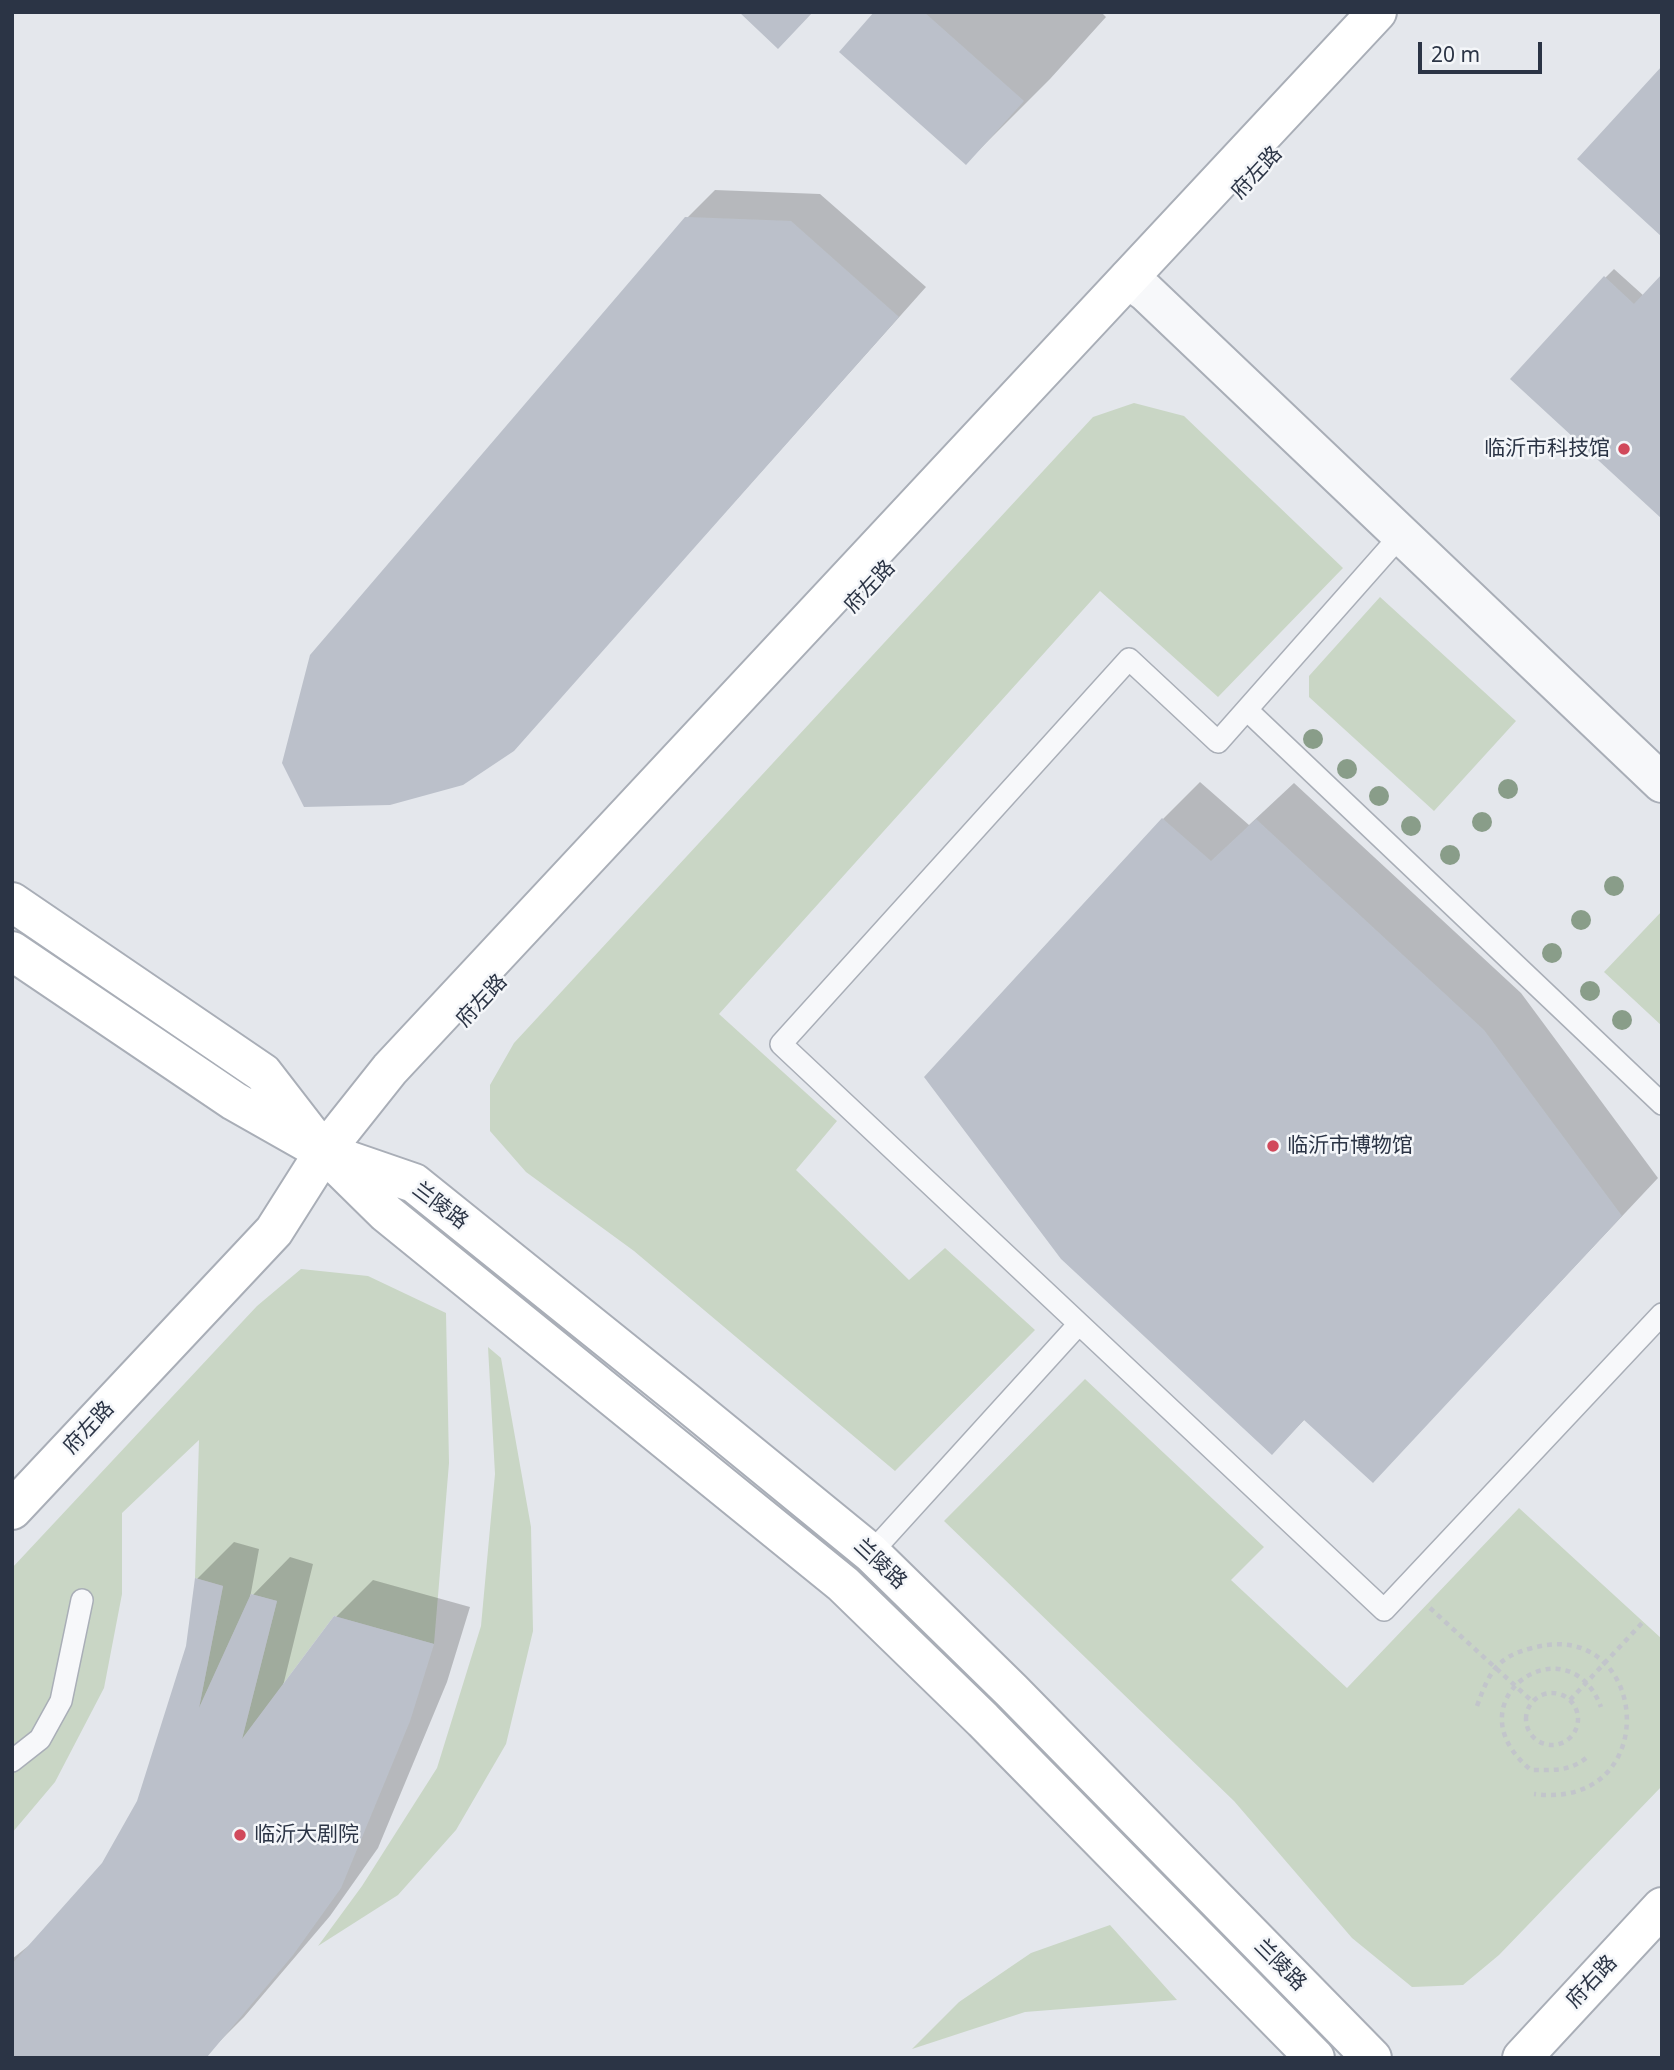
<!DOCTYPE html>
<meta charset="utf-8">
<style>
body{margin:0}
#map{position:relative;width:1674px;height:2070px;overflow:hidden;background:#e4e7ec;font-family:"Noto Sans",sans-serif}
canvas{display:block}
.frame{position:absolute;inset:0;border:14px solid #2b3445;pointer-events:none}
.scale{position:absolute;left:1418px;top:42px;width:124px;height:32px;box-sizing:border-box;border:4px solid #2b3445;border-top:0;padding-left:9px;font-size:21px;line-height:24px;white-space:nowrap;color:#2b3445;-webkit-text-stroke:5px #f4f6f9;paint-order:stroke}
</style>
<div id="map">
<canvas width="1674" height="2070"></canvas>
<div class="frame"></div>
<div class="scale">20 m</div>
</div>
<script>
const g = document.querySelector('canvas').getContext('2d');
g.lineJoin = 'round';
function fillPath(path, color) { g.fillStyle = color; g.fill(path, 'evenodd'); }
function stroke(path, color, width, dash) { g.strokeStyle = color; g.lineWidth = width; g.lineCap = dash ? 'butt' : 'round'; g.setLineDash(dash || []); g.stroke(path); }
function label(font, color, halo, rows, align = 'center') {
  g.font = font + ' "Noto Sans","Noto Sans SC",sans-serif'; g.lineWidth = 5; g.setLineDash([]); g.textBaseline = 'middle'; g.strokeStyle = halo; g.fillStyle = color; for (const [text, x, y, turn = 0] of rows) {
    g.save(); g.translate(x, y); g.rotate((+turn || 0) * Math.PI / 180); g.textAlign = isNaN(turn) ? turn : align; if (halo) g.strokeText(text, 0, 0); g.fillText(text, 0, 0); g.restore();
  }
}
fillPath(new Path2D(`
 M1134,403L1184,416L1343,568L1218,697L1100,591L719,1014L837,1121L796,1170L909,1280L945,1248L1035,1330L895,1471L634,1251L526,1172L490,1131V1085L514,1043L1093,417Z
 M1380,597L1516,721L1434,811L1309,697V676Z
 M1662,911V1026L1604,972Z
 M301,1269L368,1276L446,1313L449,1463L434,1644L334,1616L242,1739L277,1601L251,1594L199,1708L223,1586L195,1578L199,1440L122,1513V1594L104,1688L55,1782L12,1833V1568L257,1306Z
 M488,1347L501,1358L531,1527L533,1631L506,1744L456,1830L398,1895L318,1946L362,1886L437,1768L481,1626L495,1474Z
 M1085,1379L1264,1547L1231,1580L1347,1688L1519,1508L1662,1639V1786L1499,1955L1463,1985L1412,1987L1352,1938L1234,1801L944,1521Z
 M1110,1925L1177,2000L1025,2012L912,2049L959,2002L1031,1953Z`), '#c9d6c5');
fillPath(new Path2D(`
 M877,12H1101L1106,17L1050,79L966,163Z
 M715,190L820,194L926,287L513,750L686,219Z
 M1614,269L1644,296L1662,516L1605,278Z
 M1200,782L1249,825L1294,783L1521,993L1658,1178L1373,1481L1305,1419L1272,1453L1163,819Z
 M234,1542L259,1549L250,1598L290,1557L313,1564L282,1690L336,1617L373,1580L470,1607L447,1682L378,1848L330,1916L244,2017L203,2058H12V1959L42,1935L104,1864L139,1802L188,1646L197,1579Z`), '#0003');
fillPath(new Path2D(`
 M739,12H813L778,49Z
 M874,12H924L1024,101L966,165L839,52Z
 M1662,66V237L1577,159Z
 M685,217L791,221L899,317L514,751L463,785L390,805L304,807L282,763L310,655Z
 M1662,274V519L1510,379L1604,276L1634,304Z
 M1162,818L1211,861L1256,819L1484,1030L1622,1216L1373,1483L1304,1420L1272,1455L1061,1259L924,1077Z
 M195,1578L223,1586L199,1708L251,1594L277,1601L242,1739L334,1616L434,1644L410,1721L341,1888L293,1955L207,2057L12,2058V1964L102,1863L137,1801L186,1646Z`), '#bbc0ca');
const lane = new Path2D(`
 M1401,535L1218,742L1129,659L781,1044L1384,1610L1662,1314
 M1247,710L1662,1104
 M871,1553L1078,1325
 M12,1761L40,1739L61,1701L82,1600`);
const street = new Path2D(`
 M1128,279L1146,292L1662,783`);
const secondary = new Path2D(`
 M12,902L263,1073L324,1152L386,1213L843,1584L983,1720L1315,2058
 M12,951L234,1101L324,1152L414,1183L685,1401L871,1553L1012,1691L1372,2058
 M12,1510L274,1231L324,1152L390,1069L1377,12
 M1522,2058L1662,1907`);
stroke(lane, '#a9aeb7', 24);
stroke(street, '#a9aeb7', 42);
stroke(secondary, '#a9aeb7', 42);
stroke(new Path2D(`
 M1430,1608L1533,1702
 M1526 1719a26 26 0 1 1 52 0a26 26 0 1 1-52 0Z
 M1570,1700L1643,1622
 M1477,1706C1489,1673 1496,1657 1532,1648C1650,1615 1666,1811 1534,1794
 M1586,1758C1569,1772 1552,1770 1531,1770C1447,1701 1568,1619 1601,1707`), '#c2c5cb', 4.5, [5, 5]);
stroke(lane, '#f7f8fa', 21);
stroke(street, '#f7f8fa', 38);
stroke(secondary, '#fff', 38);
g.fillStyle = '#899d89';
for (const [x, y] of [
 [1313,739],
 [1347,769],
 [1508,789],
 [1379,796],
 [1482,822],
 [1411,826],
 [1450,855],
 [1614,886],
 [1581,920],
 [1552,953],
 [1590,991],
 [1622,1020]
]) { g.beginPath(); g.arc(x, y, 10, 0, 2 * Math.PI); g.fill(); }
for (const [x, y, r, color] of [
 [1624,449,7,"#d1495b"],
 [1273,1146,7,"#d1495b"],
 [240,1835,7,"#d1495b"]
]) { const dot = new Path2D(); dot.arc(x, y, r, 0, 2 * Math.PI); g.fillStyle = color; g.fill(dot); stroke(dot, '#f4f6f9', 2.5); }
label('21px', '#2b3445', '#f4f6f9', [
 ["府左路",1257,173,-47],
 ["府左路",870,587,-47],
 ["府左路",482,1001,-47],
 ["兰陵路",440,1206,37],
 ["府左路",89,1428,-47],
 ["兰陵路",880,1564,43],
 ["兰陵路",1280,1965,45],
 ["府右路",1592,1982,-47]
]);
label('21px', '#2b3445', '#f4f6f9', [
 ["临沂市科技馆",1610,449,"right"],
 ["临沂市博物馆",1287,1146],
 ["临沂大剧院",254,1835]
], 'left');
</script>
